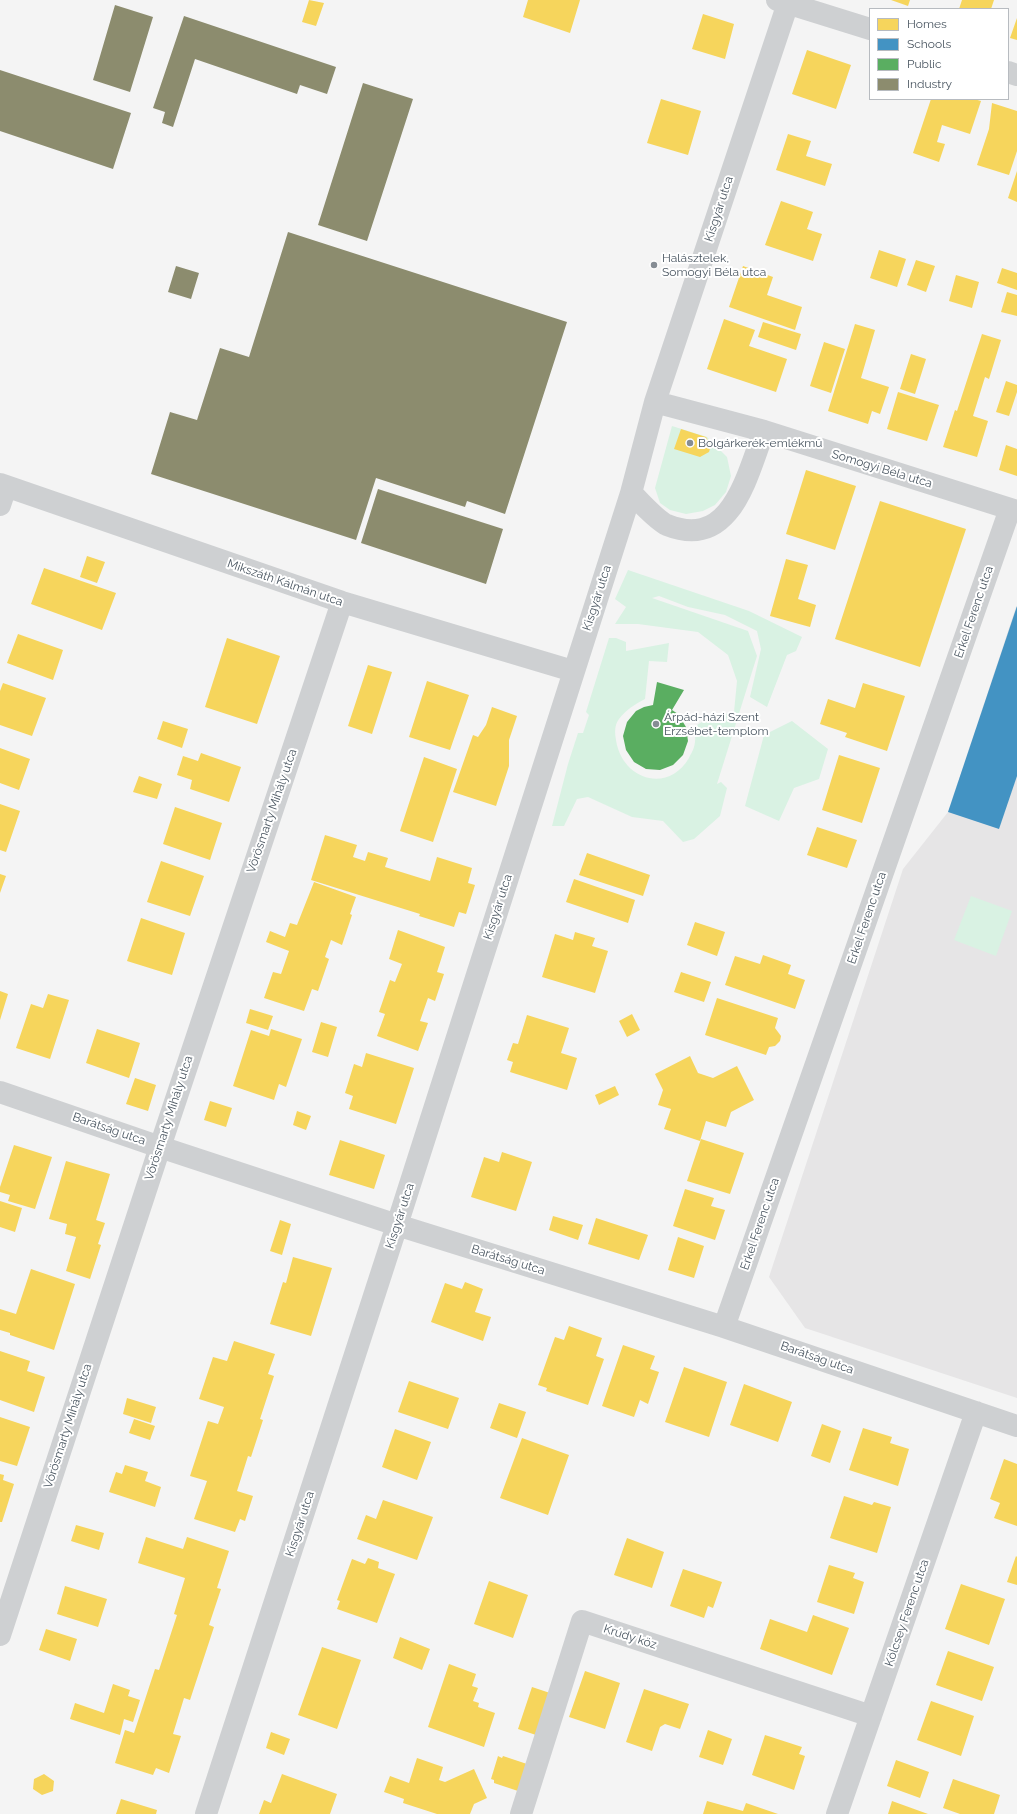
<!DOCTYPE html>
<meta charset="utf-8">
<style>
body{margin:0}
#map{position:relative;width:1017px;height:1814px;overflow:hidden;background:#f4f4f4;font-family:Raleway,sans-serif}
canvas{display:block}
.legend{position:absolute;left:869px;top:8px;width:140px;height:92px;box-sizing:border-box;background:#fff;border:1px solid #b7bbc0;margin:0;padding:5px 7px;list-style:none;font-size:12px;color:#4a5661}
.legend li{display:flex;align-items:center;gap:8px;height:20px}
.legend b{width:20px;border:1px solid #b7bbc0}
</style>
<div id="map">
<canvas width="1017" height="1814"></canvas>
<ul class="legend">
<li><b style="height:11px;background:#f6d55c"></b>Homes</li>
<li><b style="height:11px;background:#4393c3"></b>Schools</li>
<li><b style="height:11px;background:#5aae61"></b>Public</li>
<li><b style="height:11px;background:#8c8c6e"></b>Industry</li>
</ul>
</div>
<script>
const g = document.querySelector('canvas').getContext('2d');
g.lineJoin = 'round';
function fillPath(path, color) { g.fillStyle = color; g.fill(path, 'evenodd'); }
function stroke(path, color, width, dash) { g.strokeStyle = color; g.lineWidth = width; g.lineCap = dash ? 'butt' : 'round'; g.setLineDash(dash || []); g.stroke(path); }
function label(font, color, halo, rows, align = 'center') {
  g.font = font + ' Raleway,sans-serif'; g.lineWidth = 4; g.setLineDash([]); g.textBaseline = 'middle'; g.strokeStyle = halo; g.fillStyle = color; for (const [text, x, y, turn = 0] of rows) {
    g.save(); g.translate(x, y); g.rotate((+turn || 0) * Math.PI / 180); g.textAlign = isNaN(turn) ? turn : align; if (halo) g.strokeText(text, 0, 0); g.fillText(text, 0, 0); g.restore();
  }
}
fillPath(new Path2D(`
 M1016,607H1017V1398L805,1328L769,1277L903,869L948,812Z`), '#e6e5e6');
fillPath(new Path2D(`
 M672,426L707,437L727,457L731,476L726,492L715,505L703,511L686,514L670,510L660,503L655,488Z
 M628,570L749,611L802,637L796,651L787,655L767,707L750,697L761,649L757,631L725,615L688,607L659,596L652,598L748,631L757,656L717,784L721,782L727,788L720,816L694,839L683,842L663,821L632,817L588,797L577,799L564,826H552L568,764L578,733H583L589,715L586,712L609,638H616L626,642V651L669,643L667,662L649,661L645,699C635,704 626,710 619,719C614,725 615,734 616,740C622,780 668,794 689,758C690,755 693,751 694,747C696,741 695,733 695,726L709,718L734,712L737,681L728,655L698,632L638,624H615L626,607L615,599Z
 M792,721L828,749L819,779L794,788L779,821L745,806L764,735Z
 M971,896L1012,911L996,956L954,940Z`), '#d9f2e3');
fillPath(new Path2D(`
 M309,0L324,3L316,26L302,22Z
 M528,0H580L570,33L523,17Z
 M891,0H910L908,6Z
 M962,0H994L991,9H959Z
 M703,14L734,24L725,59L692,49Z
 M1017,18V40L1010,38Z
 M807,50L851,65L836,109L792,94Z
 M661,99L701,111L688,155L647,143Z
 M931,99H974L981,101L970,134L942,125L937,142L945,144L939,162L913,153Z
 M992,103L1017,111V151L1009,175L977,165L989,129Z
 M788,134L811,141L806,156L832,164L825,186L776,170Z
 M1017,171V202L1008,198Z
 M781,201L813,212L807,229L822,234L813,261L765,245Z
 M879,250L906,259L897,287L870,278Z
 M916,260L935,266L926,292L907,285Z
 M743,266L773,277L767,295L802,307L795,330L729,307Z
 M1002,268L1017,273V290L997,283Z
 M956,275L979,282L972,308L949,301Z
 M1007,292L1017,295V316L1001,312Z
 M724,319L755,330L749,346L787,359L776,392L707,369Z
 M763,322L801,334L796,350L758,337Z
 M855,324L875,330L861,378L889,387L880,414L872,411L868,424L828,411Z
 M982,334L1001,340L989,379L985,377L973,416L988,421L977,457L943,447L955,410L957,411Z
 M824,342L845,349L831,393L810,386Z
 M911,354L926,359L915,394L900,389Z
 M1006,381L1017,385V392L1009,416L996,412Z
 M898,392L939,405L927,441L887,429Z
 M681,429L706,437L711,445L709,452L700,457L674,449Z
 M1006,445L1017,449V476L999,470Z
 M806,470L856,486L835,550L786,534Z
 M880,501L966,529L920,667L835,639Z
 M87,556L105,562L97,583L80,577Z
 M786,559L808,565L798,599L816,605L810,627L770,616Z
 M44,568L116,593L102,630L31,604Z
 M18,634L63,650L53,680L7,663Z
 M227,638L280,656L257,724L205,707Z
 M368,665L392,672L372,734L348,726Z
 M427,681L469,695L450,750L409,737Z
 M3,683L46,698L32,736L0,725V691Z
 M863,683L905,696L887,751L845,737L847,733L820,724L828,699L855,708Z
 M492,707L517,716L509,740V766L496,806L453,792L473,735L478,737L486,725Z
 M163,721L188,729L182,748L157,739Z
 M0,748L30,759L19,790L0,783Z
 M201,753L241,767L229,802L190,789L192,780L177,775L183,756L198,761Z
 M839,755L880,768L862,823L822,810Z
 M424,757L457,769L433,842L400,831Z
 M139,776L162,784L157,799L133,792Z
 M0,804L20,811L6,852L0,850Z
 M175,807L222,823L210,860L163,844Z
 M817,827L857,840L847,868L807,855Z
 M325,835L357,845L353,857L365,861L368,852L388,858L385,867L430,881L437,857L472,868L468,883L475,885L466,914L459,912L454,927L419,916L420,914L311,880Z
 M587,853L650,875L643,896L579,875Z
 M161,861L204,876L190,916L147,902Z
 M0,874L6,876L0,893Z
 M574,879L635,900L628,923L566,902Z
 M314,882L356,897L350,914L352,915L342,945L331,940L325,957L329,959L318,991L312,989L304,1011L264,998L273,972L281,974L289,951L266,942L270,931L285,937L290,923L297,925Z
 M141,918L185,933L172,975L127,961Z
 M695,922L725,932L717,956L687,945Z
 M398,930L445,947L437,972L444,974L435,1001L428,998L420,1021L428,1023L418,1051L377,1036L385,1014L379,1012L390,980L395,982L402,964L389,959Z
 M575,932L595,938L592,946L608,951L595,993L542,977L555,934L573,940Z
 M763,955L791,965L788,974L805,980L795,1009L725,985L735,956L760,964Z
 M681,972L711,982L704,1002L674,992Z
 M0,991L8,994L0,1020Z
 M48,994L69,1000L50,1059L16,1048L31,1004L43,1008Z
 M717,998L778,1018L775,1028L781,1036L780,1041L775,1046L769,1047L766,1055L705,1035Z
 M250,1009L273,1016L268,1030L246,1023Z
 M632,1014L640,1030L627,1037L619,1021Z
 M527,1015L569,1028L561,1053L577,1058L567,1090L510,1072L513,1062L507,1060L513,1043L518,1044Z
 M321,1022L337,1027L328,1057L312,1052Z
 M97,1029L140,1043L129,1078L86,1063Z
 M271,1029L302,1039L286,1087L279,1084L274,1100L233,1086L251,1030L269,1036Z
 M366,1053L414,1068L396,1124L349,1109L353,1096L345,1093L354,1064L362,1067Z
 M690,1056L698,1073L713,1078L737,1066L754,1100L731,1112L726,1127L706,1121L700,1141L664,1129L671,1109L658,1105L663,1090L655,1074Z
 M135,1078L156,1085L148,1111L126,1104Z
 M615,1086L619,1095L599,1105L595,1095Z
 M210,1101L232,1108L226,1127L204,1120Z
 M297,1111L311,1116L306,1130L293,1125Z
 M701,1139L744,1153L730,1194L687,1181Z
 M340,1140L385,1155L374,1189L329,1175Z
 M14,1145L52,1157L35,1209L8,1201L10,1195L0,1192V1187Z
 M502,1152L532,1162L516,1211L471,1197L484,1157L499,1162Z
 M66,1161L110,1174L96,1220L105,1223L98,1244L101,1245L90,1279L66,1271L76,1237L65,1234L67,1224L49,1219Z
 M685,1189L714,1198L711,1206L725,1210L715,1240L673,1226Z
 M0,1201L22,1208L15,1232L0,1227Z
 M553,1216L583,1225L578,1240L549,1230Z
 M596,1218L648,1235L639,1260L588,1244Z
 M280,1220L291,1224L282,1255L270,1251Z
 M678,1237L704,1246L694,1278L668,1270Z
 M293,1257L332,1268L311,1336L270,1324L283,1282L286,1283Z
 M31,1269L75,1284L54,1350L10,1335V1333L0,1330V1309L16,1314Z
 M465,1282L483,1289L475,1312L491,1317L483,1341L431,1322L445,1283L462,1289Z
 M569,1326L602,1338L596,1356L604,1359L588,1405L546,1391L547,1388L538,1385L555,1337L564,1340Z
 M234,1341L275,1354L268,1374L274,1376L260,1419L263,1420L251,1457L248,1456L237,1491L253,1496L245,1521L240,1519L235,1532L194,1519L207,1481L190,1476L208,1421L218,1424L224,1407L199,1399L213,1357L227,1361Z
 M623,1345L655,1356L650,1369L659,1372L648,1404L640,1400L634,1417L602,1406Z
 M0,1351L30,1361L27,1371L45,1377L34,1412L0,1400Z
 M684,1367L727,1382L709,1437L665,1422Z
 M409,1381L459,1398L448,1429L398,1412Z
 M744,1384L792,1402L778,1442L730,1425Z
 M127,1398L156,1407L151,1423L123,1414Z
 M499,1403L526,1412L517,1438L490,1428Z
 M0,1417L30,1427L17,1466L0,1461Z
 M134,1419L155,1426L150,1440L129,1433Z
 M822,1424L841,1431L830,1463L811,1456Z
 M863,1428L892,1437L890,1443L909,1449L898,1486L849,1470Z
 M395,1429L431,1442L417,1480L382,1467Z
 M522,1438L569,1455L548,1515L500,1498Z
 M1004,1459L1017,1464V1526L994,1518L1000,1503L990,1499Z
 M125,1465L148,1472L145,1481L161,1487L155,1507L109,1492L116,1472L122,1474Z
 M0,1474L4,1475L3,1480L14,1484L2,1522H0Z
 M844,1496L872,1505L874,1502L891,1507L877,1553L830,1538Z
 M383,1500L433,1517L417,1560L357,1539L366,1515L376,1519Z
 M76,1525L104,1533L99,1550L71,1541Z
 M146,1537L183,1549L187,1537L229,1551L217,1588L221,1589L209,1625L214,1627L190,1700L184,1698L173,1734L181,1736L169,1773L156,1768L153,1775L115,1763L125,1730L134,1733L155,1669L159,1670L177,1615L174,1614L185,1578L138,1563Z
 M627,1538L664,1552L652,1588L614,1575Z
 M1016,1556L1017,1557V1585L1007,1582Z
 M368,1558L379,1562L378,1568L395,1574L377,1623L337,1609L340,1601L337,1600L352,1559L365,1564Z
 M829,1565L855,1573L853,1578L864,1582L854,1614L817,1602Z
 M683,1569L722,1582L713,1608L708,1606L704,1618L670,1606Z
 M489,1581L528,1595L513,1638L474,1624Z
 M961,1584L1005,1599L989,1645L945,1629Z
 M65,1586L107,1599L98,1627L57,1614Z
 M813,1615L849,1628L832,1675L760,1649L770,1619L807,1632Z
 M46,1629L77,1639L70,1661L39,1650Z
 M400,1637L430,1649L422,1670L393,1658Z
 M322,1647L361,1660L337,1729L298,1715Z
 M948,1651L994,1667L982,1701L936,1685Z
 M449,1664L476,1674L472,1686L478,1688L473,1701L479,1703L478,1707L495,1713L484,1747L428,1727Z
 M585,1671L620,1683L605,1729L569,1717Z
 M113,1684L130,1690L128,1696L140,1700L133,1722L124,1719L120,1735L70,1719L75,1703L104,1713Z
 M532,1687L556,1695L542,1737L518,1729Z
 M644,1689L689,1704L680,1729L665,1724L660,1727L652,1751L626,1742Z
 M931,1701L974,1716L961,1756L917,1740Z
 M708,1730L732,1739L723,1765L699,1757Z
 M271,1732L290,1739L284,1755L266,1748Z
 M765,1735L802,1747L799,1754L805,1756L794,1790L752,1775Z
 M498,1756L502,1758L503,1756L533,1766L524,1793L494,1783V1780L491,1779Z
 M417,1758L443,1767L439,1780L445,1782L474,1769L487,1798L474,1804L470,1814H437L403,1803L404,1799L384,1792L390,1776L409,1783Z
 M896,1760L929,1772L920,1798L887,1786Z
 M44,1774L54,1781L53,1791L42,1795L33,1789L34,1779Z
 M282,1774L337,1794L330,1814H259L264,1800L271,1803Z
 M953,1779L1000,1795L994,1814H960L943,1808Z
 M121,1799L157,1810L156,1814H116Z
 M707,1801L743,1811L746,1803L778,1814H703Z
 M892,1801L928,1814H888Z`), '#f6d55c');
fillPath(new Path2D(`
 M1017,606V776L999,829L948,812Z`), '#4393c3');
fillPath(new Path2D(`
 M657,682L684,690L672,710L678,714L686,727L688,741L683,755L673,765L660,770L646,769L634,762L626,750L623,736L627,722L636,711L644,707L653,705Z`), '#5aae61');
fillPath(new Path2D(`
 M115,5L153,17L130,92L93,80Z
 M184,16L336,67L327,94L300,85L297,94L195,59L173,127L162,123L165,112L153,108Z
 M0,70L131,113L113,169L0,131Z
 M363,83L413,99L367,241L318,225Z
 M288,232L567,322L505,514L467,501L465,507L376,478L356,540L151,474L170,412L197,420L220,348L249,357Z
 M176,266L199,273L191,299L168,292Z
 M378,489L503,529L486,584L361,543Z`), '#8c8c6e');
stroke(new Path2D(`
 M777,0L870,29
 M1008,72L1017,75
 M655,402L764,431L1017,511
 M0,484L342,602L573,671
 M631,493C640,501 656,520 667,525C732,551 747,474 764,431
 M0,505L6,487
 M0,1092L160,1147L397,1225L724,1327L1017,1426
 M724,1327L1010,509
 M0,1635L160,1147L342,602
 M206,1814L397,1225L631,493L655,402L789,0
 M521,1814L582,1621L871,1716
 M837,1814L976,1412`), '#ced0d2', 22);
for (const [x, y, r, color] of [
 [654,265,4,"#868d94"],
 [690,443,4,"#868d94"],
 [656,724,4,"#868d94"]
]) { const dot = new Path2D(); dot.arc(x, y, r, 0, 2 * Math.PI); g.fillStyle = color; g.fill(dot); stroke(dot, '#fff', 1.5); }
label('12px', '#4a5661', '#fff', [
 ["Kisgyár utca",719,209,-72],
 ["Somogyi Béla utca",882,469,17],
 ["Mikszáth Kálmán utca",285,583,19],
 ["Kisgyár utca",597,598,-72],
 ["Erkel Ferenc utca",974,612,-71],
 ["Vörösmarty Mihály utca",272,811,-71],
 ["Kisgyár utca",498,907,-72],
 ["Erkel Ferenc utca",867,918,-71],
 ["Vörösmarty Mihály utca",169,1118,-72],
 ["Barátság utca",109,1129,19],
 ["Kisgyár utca",400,1216,-72],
 ["Erkel Ferenc utca",760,1224,-71],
 ["Barátság utca",508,1260,17],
 ["Barátság utca",817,1358,19],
 ["Vörösmarty Mihály utca",68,1426,-72],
 ["Kisgyár utca",300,1524,-72],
 ["Kölcsey Ferenc utca",907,1613,-71],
 ["Krúdy köz",630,1637,18]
]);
label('12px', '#4a5661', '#fff', [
 ["Halásztelek,",662,258],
 ["Somogyi Béla utca",662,272],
 ["Bolgárkerék-emlékmű",698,443],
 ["Árpád-házi Szent",664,717],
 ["Erzsébet-templom",664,731]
], 'left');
</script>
